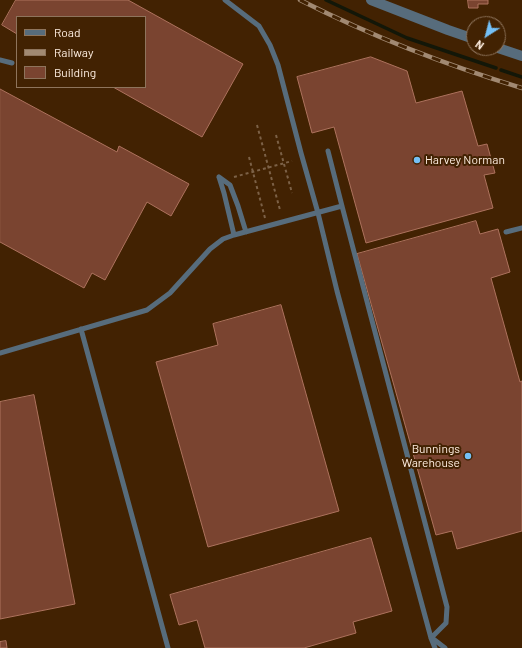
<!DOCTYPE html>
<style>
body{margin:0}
#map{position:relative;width:522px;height:648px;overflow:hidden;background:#422202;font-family:Barlow,sans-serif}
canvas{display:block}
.legend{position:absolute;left:16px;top:16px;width:130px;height:72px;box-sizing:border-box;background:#422202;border:1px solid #8e745c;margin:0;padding:5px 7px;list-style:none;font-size:12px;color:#ffefe2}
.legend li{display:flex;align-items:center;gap:8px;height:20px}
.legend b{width:20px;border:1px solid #8e745c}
.north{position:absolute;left:466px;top:16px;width:40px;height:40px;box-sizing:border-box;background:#422202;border:1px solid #8e745c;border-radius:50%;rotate:216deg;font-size:11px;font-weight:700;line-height:16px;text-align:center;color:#ffefe2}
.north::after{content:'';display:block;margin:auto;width:14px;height:18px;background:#74c0f6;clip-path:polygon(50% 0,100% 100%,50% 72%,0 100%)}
</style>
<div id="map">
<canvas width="522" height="648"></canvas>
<ul class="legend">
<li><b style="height:5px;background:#576c7c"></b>Road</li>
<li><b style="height:5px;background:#a18972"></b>Railway</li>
<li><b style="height:11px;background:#7a4430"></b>Building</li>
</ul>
<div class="north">N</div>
</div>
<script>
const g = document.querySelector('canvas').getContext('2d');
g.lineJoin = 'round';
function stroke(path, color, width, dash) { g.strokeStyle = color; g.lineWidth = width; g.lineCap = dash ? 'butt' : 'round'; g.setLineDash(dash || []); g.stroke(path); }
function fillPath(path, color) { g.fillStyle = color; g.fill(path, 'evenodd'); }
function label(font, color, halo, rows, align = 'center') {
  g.font = font + ' Barlow,sans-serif'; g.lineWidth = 4; g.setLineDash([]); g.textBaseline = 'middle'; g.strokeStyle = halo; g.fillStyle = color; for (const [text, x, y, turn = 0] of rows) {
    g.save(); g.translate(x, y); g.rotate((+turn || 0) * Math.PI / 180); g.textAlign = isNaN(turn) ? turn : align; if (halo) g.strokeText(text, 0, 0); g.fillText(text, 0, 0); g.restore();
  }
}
stroke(new Path2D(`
 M326,0L407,38L496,68
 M501,70L522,77`), '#131708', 3.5);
const building = new Path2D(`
 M16,0H128L243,64L202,137L113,87H145V17H17V34L2,25Z
 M468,0H488V4H478V8H469Z
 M371,57L407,71L416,103L462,91L478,146L487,144L495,173L484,175L493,208L366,243L334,127L312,133L297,77Z
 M0,89L117,152L119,146L189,184L171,216L147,202L105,280L92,273L84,288L0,242Z
 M476,221L480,234L498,229L510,272L491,278L520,382L522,381V531L457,549L452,531L436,535L357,254Z
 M281,305L339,511L208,547L156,362L218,345L213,324Z
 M34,395L75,604L0,619V402Z
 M371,538L392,611L353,622L356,633L304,648H205L197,620L179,625L170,595Z
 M6,641L7,648H0V642Z`);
fillPath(building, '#7a4430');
stroke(building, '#ad725d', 1);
stroke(new Path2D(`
 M257,125L280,210
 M276,135L292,193
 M249,157L265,218
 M234,177L292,161`), '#7c6147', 2, [3, 3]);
stroke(new Path2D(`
 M225,0L259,26L270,45L278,65L301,153L318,213L337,291L431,638L435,648
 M0,60L12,63
 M328,151L342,206L447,607L446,623L431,638
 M219,177L230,185L238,206L246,232
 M219,177L224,193L234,235
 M506,232L522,228
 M81,329L168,648
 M0,353L147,310L170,293L210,249L223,239L234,235L342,206
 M432,638L445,648`), '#576c7c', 5);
stroke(new Path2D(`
 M371,0L448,30L474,39
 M498,48L522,56`), '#576c7c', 10);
const rail = new Path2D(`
 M300,0C371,36 446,65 522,88`);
stroke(rail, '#a18972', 4.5);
stroke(rail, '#422202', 3, [9]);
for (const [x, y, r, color] of [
 [417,160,4,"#74c0f6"],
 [468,456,4,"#74c0f6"]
]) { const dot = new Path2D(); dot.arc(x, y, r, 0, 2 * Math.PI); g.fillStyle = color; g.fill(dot); stroke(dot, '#422202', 1.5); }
label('12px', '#ffefe2', '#422202', [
 ["Harvey Norman",425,160],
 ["Bunnings",460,449,"right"],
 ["Warehouse",460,463,"right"]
], 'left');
</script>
